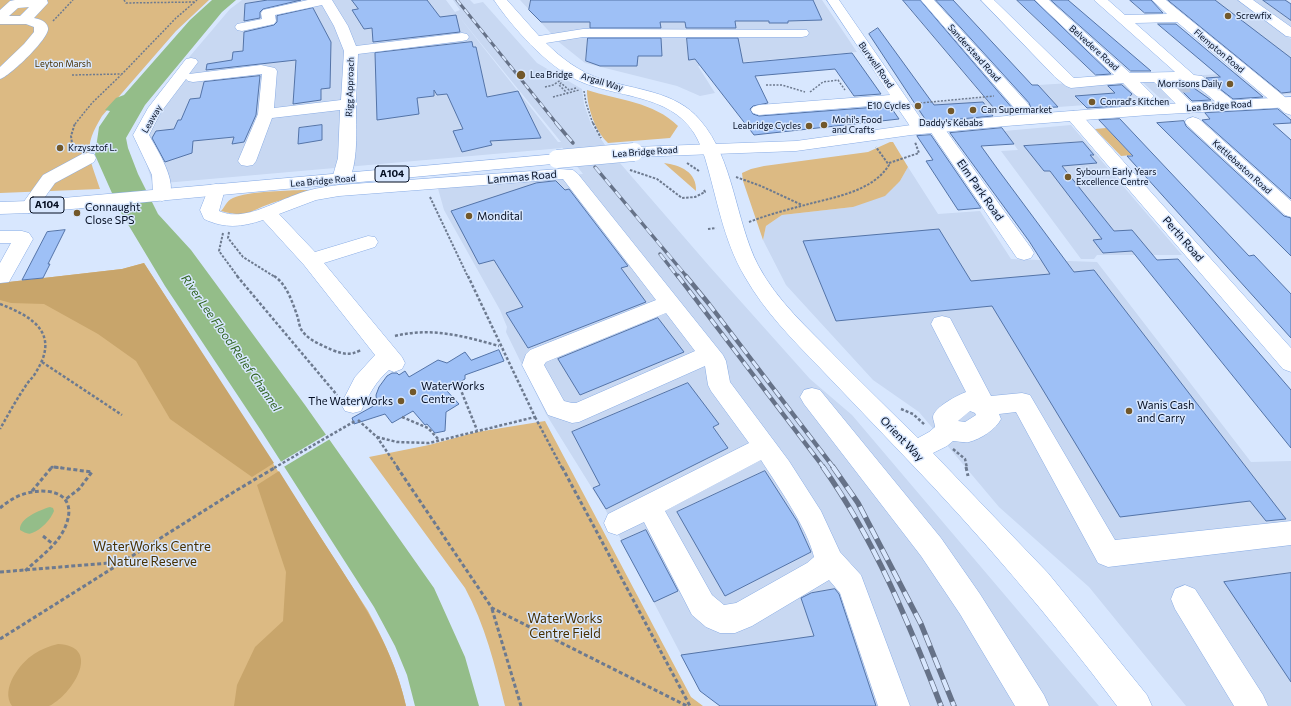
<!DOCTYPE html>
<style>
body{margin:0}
canvas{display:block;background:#d8e7fe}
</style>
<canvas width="1291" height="706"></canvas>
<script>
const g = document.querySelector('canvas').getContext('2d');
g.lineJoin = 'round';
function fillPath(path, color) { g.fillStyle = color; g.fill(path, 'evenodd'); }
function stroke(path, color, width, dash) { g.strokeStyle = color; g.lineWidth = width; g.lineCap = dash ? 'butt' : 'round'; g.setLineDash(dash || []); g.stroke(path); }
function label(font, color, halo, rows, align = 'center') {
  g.font = font + ' Commissioner,sans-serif'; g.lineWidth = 3; g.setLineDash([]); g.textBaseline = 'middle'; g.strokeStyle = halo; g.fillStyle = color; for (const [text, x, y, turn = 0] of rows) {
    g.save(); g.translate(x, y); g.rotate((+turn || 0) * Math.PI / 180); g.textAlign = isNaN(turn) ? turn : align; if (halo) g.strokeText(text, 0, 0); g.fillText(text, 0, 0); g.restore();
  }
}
fillPath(new Path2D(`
 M242,0H446L455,12L460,10L453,0H470L474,4L483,2L537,63L582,89L584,104L591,124L607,148L710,267L810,379L852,415L1099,706H720L700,691L605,509L546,414L506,332L507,327L500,310L444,210L437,185L583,174L561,146L562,148L153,184L137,136L157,95L230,9ZM457,14L561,142H558Z
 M520,0H822L857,52L698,66L715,93L700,96L677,86L585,63L560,43Z
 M1166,0H1287L1291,3V27L1281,20L1266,21L1291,39V94L1278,95Z
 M1236,73L1262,95L1181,100H1162L1139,79Z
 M1120,80L1143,101L1058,107L1038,85Z
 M1003,96L1013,109L921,116L912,104Z
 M1071,125L1182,255H1097L1094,259H1081L1001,151L1018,150L1004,131Z
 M908,167L938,214L980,211L1011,259L1097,262L1251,462L1291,461V706H1186L1089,587L999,507L919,412L873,380L786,285L763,240L766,226L782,215L853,207L900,181Z`), '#c8d8f2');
fillPath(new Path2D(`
 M0,0H209L176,31L102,116C82,149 89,155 100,189L0,193Z
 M587,90C618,100 654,102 678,126L670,138L608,143C595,131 587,107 587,90Z
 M1106,128L1132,155L1121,156L1095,129Z
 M890,142H893L908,167L900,181L885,196L853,207L782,215L766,226L763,240L743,181L742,173L751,169L764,166L868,152Z
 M664,163C680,165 697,172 696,191Z
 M301,190H317C302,194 287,198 272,203C247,212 249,218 221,211C225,207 226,201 233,198C249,191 283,191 301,190Z
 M144,263L368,611C385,643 398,670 406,706H0V283L122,269Z
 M545,421L691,697L703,706H505C495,665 485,625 465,588L369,457L429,445L477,432Z`), '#dcba83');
fillPath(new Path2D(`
 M144,263L274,463L252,477L170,419L136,361L98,334L44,304L11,303L0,300V283L122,269Z
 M279,471C298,501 317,532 336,561C366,608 394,651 406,706H234L237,685L255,647L283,621L286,572L257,485Z
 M58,644C99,646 77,686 57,701C55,702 52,705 49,706C40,706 22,706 12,706C0,689 20,663 34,654C42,649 49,646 58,644Z`), '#c8a56b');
fillPath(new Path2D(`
 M212,0H236L222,12L145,105L126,138L128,148L138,174L158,214L191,250L305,405L434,588L465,657L479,706H415L407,675L395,646L374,607L262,432L165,286L120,211L95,155L99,127L110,111L105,110L116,98L124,95L190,20Z
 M50,507L53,508L54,511C51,519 41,530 32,533C28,535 24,532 20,530C19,518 40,510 50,507Z`), '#94bd89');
fillPath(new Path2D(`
 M327,434L330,439L282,468L279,463Z`), '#d8e7fe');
const building = new Path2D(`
 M268,0H301L263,9L260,12V18L244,21L245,4Z
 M352,0H427L440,17L456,15L460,32L373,42L372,28L364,29L352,10L358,9Z
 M531,0H813L822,20L788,21V23H769V21H735L736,28H686L685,22H660L661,28H590V22H541L529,10Z
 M903,0H920L1013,109L996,110Z
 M936,0H953L1032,85H1038L1058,107L1031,108L1029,103Z
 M1017,0H1034L1111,74L1096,75Z
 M1051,0H1068L1151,71H1131Z
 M1130,0H1151L1163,13H1145Z
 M1168,0H1215L1291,58V92L1282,93Z
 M1263,0H1285L1291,4V20Z
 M313,8L331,42L330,88L321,89V100L293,104L296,60L206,70L207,64L232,60L233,52L243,51L244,32L274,25L277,22V16Z
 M1158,24H1176L1263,97L1233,99L1206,78L1220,77Z
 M878,28L934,105L983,102L993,116L927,122L869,34Z
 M588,38H661L662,56H638L637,66H600L586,61Z
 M687,38H738L743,63L852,53L881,94L854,96L835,69L755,76L768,103L753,106L750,109L753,114L759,116L890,106L899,119L754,135L695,59L689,60Z
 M472,42L473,47H476L487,97L518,91L541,138L490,141L492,145L462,152L453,131L463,129L447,94L437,95L434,90V96L417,98L419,114L377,120L375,53Z
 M260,76L256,115L244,142L232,144L234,137L193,141L192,153L165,162L152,138L156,131L174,129L178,120H181L190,99L200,98L204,82Z
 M1178,82L1188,84L1211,100L1192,101L1175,84Z
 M1122,85L1132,94L1121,106L1087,108L1075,96L1115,93L1108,86Z
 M1278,109L1291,120V123L1273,124L1291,140V199L1202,120L1210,119L1205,113Z
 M1120,119L1249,256L1254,255L1291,294V338L1127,156H1133L1099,120Z
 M1184,121L1186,126L1284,216L1291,218V256L1157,123Z
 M322,125V140L298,144L299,128Z
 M1002,128L1014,144L981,146L999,171L1074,272L1094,270L1286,519L1266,521L1250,501L1120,517L992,306L836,321L803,241L939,229L971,281L1050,274L1029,241L950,133Z
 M931,135L981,208L958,210L926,161L933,160L917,136Z
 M1083,142L1094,155H1090L1097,163L1062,166L1114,231L1132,230L1157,260L1178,259L1291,390V448L1132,251L1103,253L1093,240L1102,239L1050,171H1044L1024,146Z
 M556,181L565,190L569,189L628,266L621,268L646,302L528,348L506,313L523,307L494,260L479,264L451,211L536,183Z
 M65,230L48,264H50L43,278L22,280L47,232Z
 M658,318L684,352L580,395L558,359Z
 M499,350L504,361L465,375V379L446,390L459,404L446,412L445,431L435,433L427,424L425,425L413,411L392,423L385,414L354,424L352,418L377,404L376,395L379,387L387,376L392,373H397L399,375L405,371L409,377L438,360L447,363L465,352L471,360Z
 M688,383L719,424L713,427L728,448L606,509L593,488L600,485L572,432Z
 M765,471L797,521L811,552L725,596L677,512Z
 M646,530L678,591L654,602L621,541Z
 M1291,573V682L1224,582Z
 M835,589L839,594L876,706H720L700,691L681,655L814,636L801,598L811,593Z`);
fillPath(building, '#9ec0f6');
stroke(building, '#5474a8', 1);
stroke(new Path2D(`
 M1176,86L1197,85`), '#b8c6dd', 14, [14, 7]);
const minor = new Path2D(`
 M15,0H47L48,3L34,18C39,19 47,21 48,28C50,38 9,77 0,79V67L24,44L34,32V27L26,24H0V10L10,1ZM29,7L20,16H9L18,8Z
 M308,0H332L348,26L356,46L462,33L467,34L469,37L467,40L462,41L358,54L356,102L358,104L356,106C356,127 359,166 347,183L341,184L335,183L332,179L338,158L340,110L272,118L256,161L253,165L247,166L241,165L238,161L258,114L262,74L193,82L188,81L186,79L161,112L149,135C157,150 179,183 168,199L162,201L156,199L153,195L152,175L133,135L148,108L186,59L191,58L196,59L198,62L189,74L261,65L275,68L277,71L274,108L341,100L344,51L334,26L322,5L275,15L276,21L274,24L242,31L237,30L235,27L237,24L262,19L261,13L263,10Z
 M494,0H507L539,36L583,29L807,30L809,33L807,36L802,37H583L546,43C562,59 580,72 601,79C635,90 676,91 700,120C734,159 735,220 758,265C777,301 808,328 836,357C863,384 890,411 918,438L929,432L935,427C935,424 933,420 933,417C934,407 958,395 966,392L931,324L934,318L942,316L950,318L991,396L1022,393L1030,395L1115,540L1291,521V545L1108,567L1098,563L1016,412L999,414L1001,419C996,429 981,439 969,442C964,443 958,441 953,441L947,446L933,453L1048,573L1147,695L1152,706H1117C1051,618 980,535 904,456C876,427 848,397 820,368C792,339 765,312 745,277C723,240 717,198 705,158C702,149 699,141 694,133C669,93 614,98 577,80C547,66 512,27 494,0ZM970,411L975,413L976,415L965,422L958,421Z
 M827,0H839L928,129L926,132L920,134L914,132L895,104L759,115L753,113L751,110L753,107L759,105L890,95Z
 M921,0H934L1028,104L1030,107L1028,110L1022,112L1016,110Z
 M981,0H994L1074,78L1114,75L1035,0H1049L1130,73L1175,72L1094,0H1108L1125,15L1167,14L1152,0H1166L1291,102V115L1285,113L1177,22L1135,23L1194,75L1202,76L1235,102L1237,105L1235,108L1229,110L1223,108C1214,101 1189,76 1178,81C1176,82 1175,83 1173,84L1197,108L1195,111L1189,113L1183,111L1154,82H1140L1154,96L1151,99C1139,102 1131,91 1123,83L1071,88L1066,86L1055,77Z
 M1238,0H1253L1291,27V37L1286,36Z
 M1074,111L1080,113L1291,348V372L1283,369L1068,119L1066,116L1068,113Z
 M1193,117L1199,119L1291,201V217L1285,215L1187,125L1185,122L1187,119Z
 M936,123L942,125L1031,248L1034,253L1031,258L1024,260L1017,258L928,128L930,125Z
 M88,153L94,154L96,158L94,162L55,183L35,211L29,213L23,211L20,207L43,175L82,154Z
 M560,169L573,170L578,174L723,355L726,361L730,382L789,461L821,511L840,552L861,575L910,706H878L840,593L829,580L752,626L735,633H720L706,627L692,615L644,522L617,535L608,532L604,523L608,514L749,443L711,391L708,385L705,366L579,422L572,423L548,415L522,365L526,354L530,350L656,300L563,179L339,196L316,200L279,214L315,252L368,236L375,237L378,242L375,247L324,263L402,357L405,363L402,369L394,372L389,370C375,382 369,395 361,411L353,413L345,411L341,404L355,377L375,355L304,265L263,220C242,227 225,229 204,219L200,210L210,185L216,184L222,185L225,189L219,211C243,222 272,203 295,195C309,189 324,187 339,185ZM666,313L695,351L576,403H572L564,401L544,365L546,362ZM761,460C777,485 808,529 814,557L807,563L736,603L724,605L712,595L665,511Z
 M0,231H22L29,233L33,239L9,282L0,283V263L11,243H0Z
 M812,388L820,390L941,538L980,594L1044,695L1049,706H1015L960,614L921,556L804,404L800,397L804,390Z
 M1185,585L1195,589L1263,695L1268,706H1234L1175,609L1171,599L1175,589Z`);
const major = new Path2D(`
 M1291,97V107L1149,115L1006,126L911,135L796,151L634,157L628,156L626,152L628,148L634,147L796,141L911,125L1006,116L1149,105Z
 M557,154L563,155L565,159L563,163L29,213L0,214V202L29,201Z`);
stroke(minor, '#89ace4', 1);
stroke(major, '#89ace4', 1);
stroke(new Path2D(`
 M124,0L126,3L194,2
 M53,21L73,0
 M72,75L122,74L176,18L197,0
 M766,85H782L805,92
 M545,87L553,85L561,80
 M584,91L586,103L593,124
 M810,92L823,82L838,80L845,90
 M568,94L559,85L561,83L569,90L576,88
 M553,97L579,90
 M920,103L994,96
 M75,124L92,103L121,75`), '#6d7a8f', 1.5, [2, 1.5]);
stroke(new Path2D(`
 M593,123L601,138
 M73,150L71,136L75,123
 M687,163L699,171
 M889,163L919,153L915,142
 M630,170L657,179L682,198L695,197L705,192L704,190
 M736,177L761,186L802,205
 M430,197L468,277
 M749,222C767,215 786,210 805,205C834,197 872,192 889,165L876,147
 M708,229L716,228
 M229,232L228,238L243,257L275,277
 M223,233L219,251L238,277`), '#6d7a8f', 2, [2.5, 1.5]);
stroke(new Path2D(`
 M237,276L337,395
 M274,276C287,284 293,304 298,318C299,323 300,329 303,332C310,341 322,345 332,350C344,354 349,356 361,350
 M0,304C34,317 60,334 36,372C33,378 28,381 25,387C16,400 8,415 0,429
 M395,336C431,327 464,336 499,346
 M42,362L122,415
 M458,383L477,430
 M901,409L913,414L925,425
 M402,417L428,428L439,440
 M535,417L562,468
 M358,420L377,437L398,468
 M377,437L397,442L429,443L535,417L468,276
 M953,449L965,459L967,468
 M51,468L52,467L62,468
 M274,468L355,421`), '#6d7a8f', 2.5, [3, 2]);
stroke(new Path2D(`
 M54,467L92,472L79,489L66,499
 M397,467L492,608L687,706
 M562,467L690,706
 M966,467L968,476
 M32,491L52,467
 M0,508C6,503 13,498 21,495C45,486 79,491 66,525C59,544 40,557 25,571
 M43,536L53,544
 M0,572L121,562
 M492,609L521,706
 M0,639L237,490L276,467`), '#6d7a8f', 3, [4, 2.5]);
fillPath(minor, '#fff');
fillPath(major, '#fff');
const railFar3 = new Path2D(`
 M457,0L557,124`);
const railFar2 = new Path2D(`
 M556,123L573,143
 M595,167L687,277
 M660,254L678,277`);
const railFar1 = new Path2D(`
 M678,276L824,468
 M686,276L709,304L834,468`);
const rail = new Path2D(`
 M823,467C875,541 909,623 941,706
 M833,467L858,503L921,624L954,706`);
stroke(railFar3, '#667288', 3);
stroke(railFar2, '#667288', 3.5);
stroke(railFar1, '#667288', 4.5);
stroke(rail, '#667288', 5.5);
stroke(railFar3, '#d8e7fe', 2, [6]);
stroke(railFar2, '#d8e7fe', 2.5, [8]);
stroke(railFar1, '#d8e7fe', 3, [9]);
stroke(rail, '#d8e7fe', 4, [12]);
const majorBridge = new Path2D(`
 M557,159L634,152`);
stroke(majorBridge, '#89ace4', 19, []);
stroke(majorBridge, '#fff', 18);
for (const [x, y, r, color] of [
 [1228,16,4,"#72582a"],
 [521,75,5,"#72582a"],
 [1230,84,4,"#72582a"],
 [1092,102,4,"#72582a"],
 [918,106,4,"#72582a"],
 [973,110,4,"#72582a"],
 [951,111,4,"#72582a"],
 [824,125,4,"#72582a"],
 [809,126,4,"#72582a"],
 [60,148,4,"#72582a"],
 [1068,177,4,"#72582a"],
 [77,213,4,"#72582a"],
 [469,216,4,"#72582a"],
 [413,392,4,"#72582a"],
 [401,401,4,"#72582a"],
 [1129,411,4,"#72582a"]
]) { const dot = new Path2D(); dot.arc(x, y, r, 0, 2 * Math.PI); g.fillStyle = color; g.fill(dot); stroke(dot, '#d8e7fe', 1.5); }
label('9px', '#030d21', '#d8e7fe', [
 ["Screwfix",1236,16],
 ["Lea Bridge",530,75],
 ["Morrisons Daily",1222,84,"right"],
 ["Conrad's Kitchen",1100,102],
 ["E10 Cycles",910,106,"right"],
 ["Can Supermarket",981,110],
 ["Mohi's Food",832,120],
 ["and Crafts",832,130],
 ["Daddy's Kebabs",951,123,"center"],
 ["Leabridge Cycles",801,126,"right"],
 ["Krzysztof L.",68,148],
 ["Sybourn Early Years",1076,172],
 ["Excellence Centre",1076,182]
], 'left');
label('9px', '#030d21', '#d8e7fe', [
 ["Belvedere Road",1094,48,42],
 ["Flempton Road",1219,51,40],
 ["Sanderstead Road",974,53,48],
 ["Burwell Road",876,65,55],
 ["Argall Way",602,82,17],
 ["Rigg Approach",350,87,-88],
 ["Lea Bridge Road",1219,106,-4],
 ["Leaway",152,119,-60],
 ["Lea Bridge Road",645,152,-4],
 ["Kettlebaston Road",1242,167,42],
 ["Lea Bridge Road",323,181,-5]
]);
label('9px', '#483000', '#d8e7fe', [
 ["Leyton Marsh",63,64]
]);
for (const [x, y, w] of [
 [392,174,34],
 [47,205,34]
]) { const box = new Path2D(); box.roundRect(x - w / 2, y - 8, w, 16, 3); g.fillStyle = '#d8e7fe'; g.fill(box); stroke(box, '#030d21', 1); }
label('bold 10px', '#030d21', null, [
 ["A104",392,174],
 ["A104",47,205]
]);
label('11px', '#030d21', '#d8e7fe', [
 ["Lammas Road",522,177,-5],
 ["Elm Park Road",980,190,55],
 ["Perth Road",1183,239,49],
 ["Orient Way",902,439,46]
]);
label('11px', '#030d21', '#d8e7fe', [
 ["Connaught",85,207],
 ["Close SPS",85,220],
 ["Mondital",477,216],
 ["WaterWorks",421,386],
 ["Centre",421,399],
 ["The WaterWorks",393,401,"right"],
 ["Wanis Cash",1137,405],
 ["and Carry",1137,418]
], 'left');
label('italic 12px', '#2f641f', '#d8e7fe', [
 ["River Lee Flood Relief Channel",231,343,55]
]);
label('13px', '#483000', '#d8e7fe', [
 ["WaterWorks Centre",152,547],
 ["Nature Reserve",152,562],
 ["WaterWorks",565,619],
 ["Centre Field",565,634]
]);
</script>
